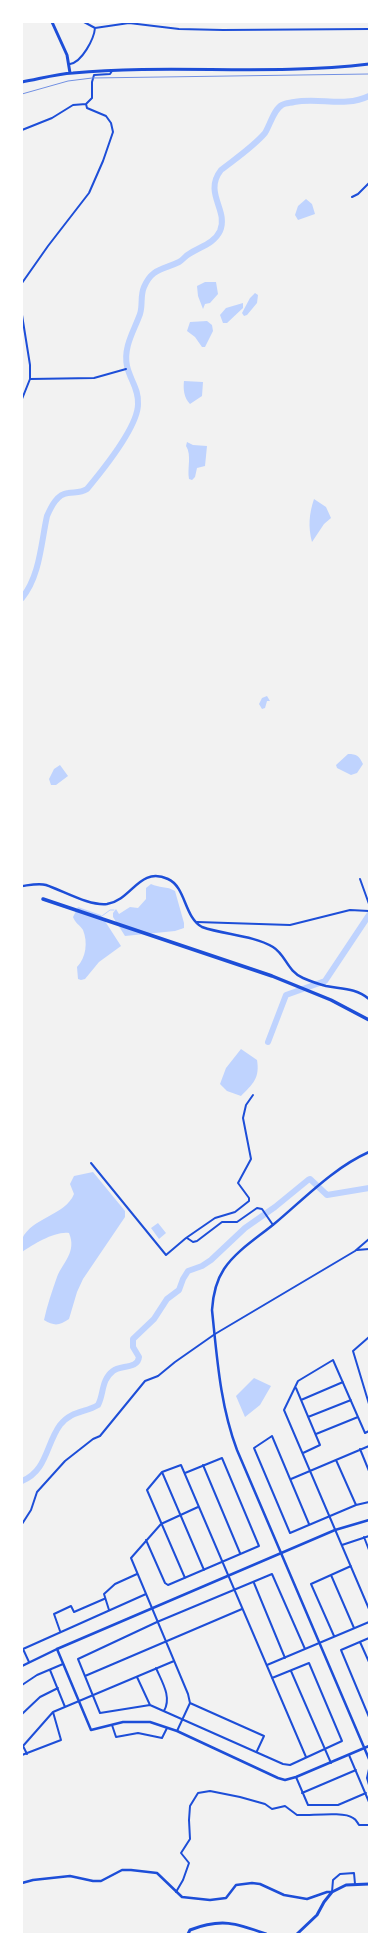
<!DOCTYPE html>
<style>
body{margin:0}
#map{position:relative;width:391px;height:1956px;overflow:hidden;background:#f2f2f2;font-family:Mulish,sans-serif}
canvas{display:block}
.frame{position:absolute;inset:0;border:23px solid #fff;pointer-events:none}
</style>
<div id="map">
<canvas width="391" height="1956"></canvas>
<div class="frame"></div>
</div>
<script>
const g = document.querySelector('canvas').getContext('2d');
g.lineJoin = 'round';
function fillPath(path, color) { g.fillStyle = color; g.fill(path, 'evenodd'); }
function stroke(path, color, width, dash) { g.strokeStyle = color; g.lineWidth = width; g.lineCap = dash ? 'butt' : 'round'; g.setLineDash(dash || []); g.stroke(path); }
fillPath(new Path2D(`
 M306,199L312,204L315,214L298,220L295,215L298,206Z
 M205,282H216L218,294L210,303L205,304L203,309L198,296L197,286Z
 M255,293L258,295L257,303L247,315L244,316L242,313L250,298Z
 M243,303V308L227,323H223L220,315L226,308Z
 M207,321L212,325L213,331L205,347H202L195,337L187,331L190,322Z
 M184,381L203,382L202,396L190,404C184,398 183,389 184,381Z
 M187,442L193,445L207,446L205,466L197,468L195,477L192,480L189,479C187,468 192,455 186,446Z
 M314,499L326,507L331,518L324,524L312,542C308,527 309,514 314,499Z
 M267,696L270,701H267L265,708L262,709L259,704L262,698Z
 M348,754C357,754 359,756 363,764L357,773L351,775L337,768L336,765Z
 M60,765L68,776L56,785H51L49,779L54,769Z
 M151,884C159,888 167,886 175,891L184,923V928L175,931L125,936L113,917V913L116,909L119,914L130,907L138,908L146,899V888Z
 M78,907L101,915L121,946L99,962L85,979L81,980L78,979L77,967C86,958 88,942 83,930C80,925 75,923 73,917Z
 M241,1049L257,1060C260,1078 253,1084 241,1096L227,1091L220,1084L226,1068Z
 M93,1172L125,1211V1217L83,1279L77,1292L69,1319C59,1326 54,1326 44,1320C47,1306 52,1291 57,1277C63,1262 77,1252 69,1233C55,1231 34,1244 22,1252C22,1249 21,1243 22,1239C32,1217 65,1216 74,1194L70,1184L74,1176Z
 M158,1223L166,1233L159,1239L151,1228Z
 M254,1378L271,1386L260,1405L245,1417L236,1396Z`), '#bfd3fe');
stroke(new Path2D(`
 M102,916L110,910H114`), '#bfd3fe', 1);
stroke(new Path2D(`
 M22,598C40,576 41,543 47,516C51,507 57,494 68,493C76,492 81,493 87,489C102,471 138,427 138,404C139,389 130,380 127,366C123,347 134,331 140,314C143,305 140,296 144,287C152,268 163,270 179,262C183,260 185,256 189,254C199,247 214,244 220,231C229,210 203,193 221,170C235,159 253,147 265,133C270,125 274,109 282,105C285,103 290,103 294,102C320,97 344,108 369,96
 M268,1042L286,995L325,981L369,915
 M22,1481C47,1471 46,1444 60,1425C72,1410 85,1413 98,1405C104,1394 101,1380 113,1371C120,1365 138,1369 139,1357L133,1347V1339L154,1319L167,1299L179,1290L183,1279L188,1271L202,1266L211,1260L245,1228L275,1207L308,1180L310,1179L327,1195L369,1188`), '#bfd3fe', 6);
stroke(new Path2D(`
 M84,22L95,28L129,23L179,29L223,30L369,29
 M70,64C82,62 94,39 95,28
 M22,130L52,118L73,105L86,104L92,98V82L94,75L110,74L112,71
 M352,197L358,194L369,183
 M22,283L48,246L89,193L103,161L113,132L111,123L106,116L87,108L86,104
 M22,315L30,365V379L22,399
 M30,379L94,378L126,369
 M360,879L369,904
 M197,922L290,925L350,910L369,911
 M91,1163L166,1255L186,1238L215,1218L235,1212L249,1201V1198L238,1183L251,1159L243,1118L246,1105L253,1095
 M187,1238L193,1242L197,1241L222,1222H237L257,1208L262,1209L273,1225
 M357,1250L369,1249
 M369,1337L353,1351L369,1404
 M296,1388L320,1445L303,1453
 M301,1400L343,1382
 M308,1417L351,1400
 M369,1431L365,1433L333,1360L298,1381L284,1410L369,1609
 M316,1434L358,1417
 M360,1449L369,1471
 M336,1460L356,1505
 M203,1465L240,1553
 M162,1472L204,1570
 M291,1479L369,1446
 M22,1524L31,1510L37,1492L65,1461L93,1439L100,1436L145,1381L158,1376L175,1362L215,1334L355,1251L369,1239
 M309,1524L272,1436L254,1448L290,1533L356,1505L369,1502
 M364,1537L369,1550
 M146,1540L165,1583L168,1585L259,1546L222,1458L185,1473
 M342,1545L369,1536
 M331,1575L354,1628
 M185,1578L147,1490L162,1472L181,1465L306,1757
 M254,1583L285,1658
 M109,1610L104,1594L115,1584L137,1574
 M60,1631L54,1614L71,1606L74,1612L104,1599
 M334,1636L311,1584L351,1566
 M369,1638L341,1650L369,1717
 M360,1642L369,1662
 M29,1662L23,1649L146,1594
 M267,1665L369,1622
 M156,1668C162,1682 172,1697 164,1711
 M50,1670L65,1707
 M291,1671L331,1763
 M85,1676L242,1609
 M137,1677L150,1705L283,1764L290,1765L342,1741L309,1663L272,1678
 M22,1685L37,1675L63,1664
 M190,1703L264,1736L257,1751
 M150,1705L100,1713L78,1659L157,1622L272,1574L305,1649
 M22,1714L40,1697L58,1688
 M112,1725L116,1737L138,1733L162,1738L167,1728
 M177,1731L190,1703L188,1694L131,1558L161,1524L198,1507
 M23,1746L53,1712L174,1661
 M23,1746L27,1754
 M22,1755L61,1740L53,1712
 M349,1755L369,1802
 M369,1769L367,1778L369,1785
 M296,1777L308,1805H338L366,1793
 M302,1793L356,1770
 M176,1892L183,1880L189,1863L181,1853L190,1839L189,1820L190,1806L198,1793L210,1791L240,1797L265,1804L272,1809L285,1806L297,1815C309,1816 344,1811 353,1818C356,1819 357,1822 359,1825H369
 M332,1892L333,1880L340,1874L354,1873L355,1884`), '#1d4ed8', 2);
stroke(new Path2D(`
 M22,886C30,885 39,883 46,885C64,891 89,906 107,904C132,900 139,866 168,879C186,887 184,917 202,927C225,935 252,935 273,947C286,955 287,971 303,978C310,981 318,984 326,986C342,989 356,988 369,999
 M369,1152C333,1168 304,1199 274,1224C257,1238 236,1251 224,1269C216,1281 213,1295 212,1310C217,1357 220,1405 237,1450L369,1759
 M57,1649L91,1730L123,1722H150L177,1731L278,1778L285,1780L296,1777L369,1746
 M22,1883L33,1880L70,1876L93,1881H101L122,1870H131L157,1873L182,1897L210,1900L226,1898L236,1885L252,1883L260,1884L284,1895L307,1899L327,1892H332`), '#1d4ed8', 2.5);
stroke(new Path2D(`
 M22,1666L57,1649L335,1530L369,1520`), '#1d4ed8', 2.5);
stroke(new Path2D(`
 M52,22L67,55L70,73
 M22,82C39,79 56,74 73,73C171,64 271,76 369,64
 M188,1934L190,1930C221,1918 236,1923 266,1934
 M297,1934L317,1915L324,1902L332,1892L346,1885L369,1884`), '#1d4ed8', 3);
stroke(new Path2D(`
 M43,899L272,976L331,1000L369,1020`), '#1d4ed8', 3.5);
stroke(new Path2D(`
 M22,94L68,81L92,78L369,74`), '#7290e2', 1);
</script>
